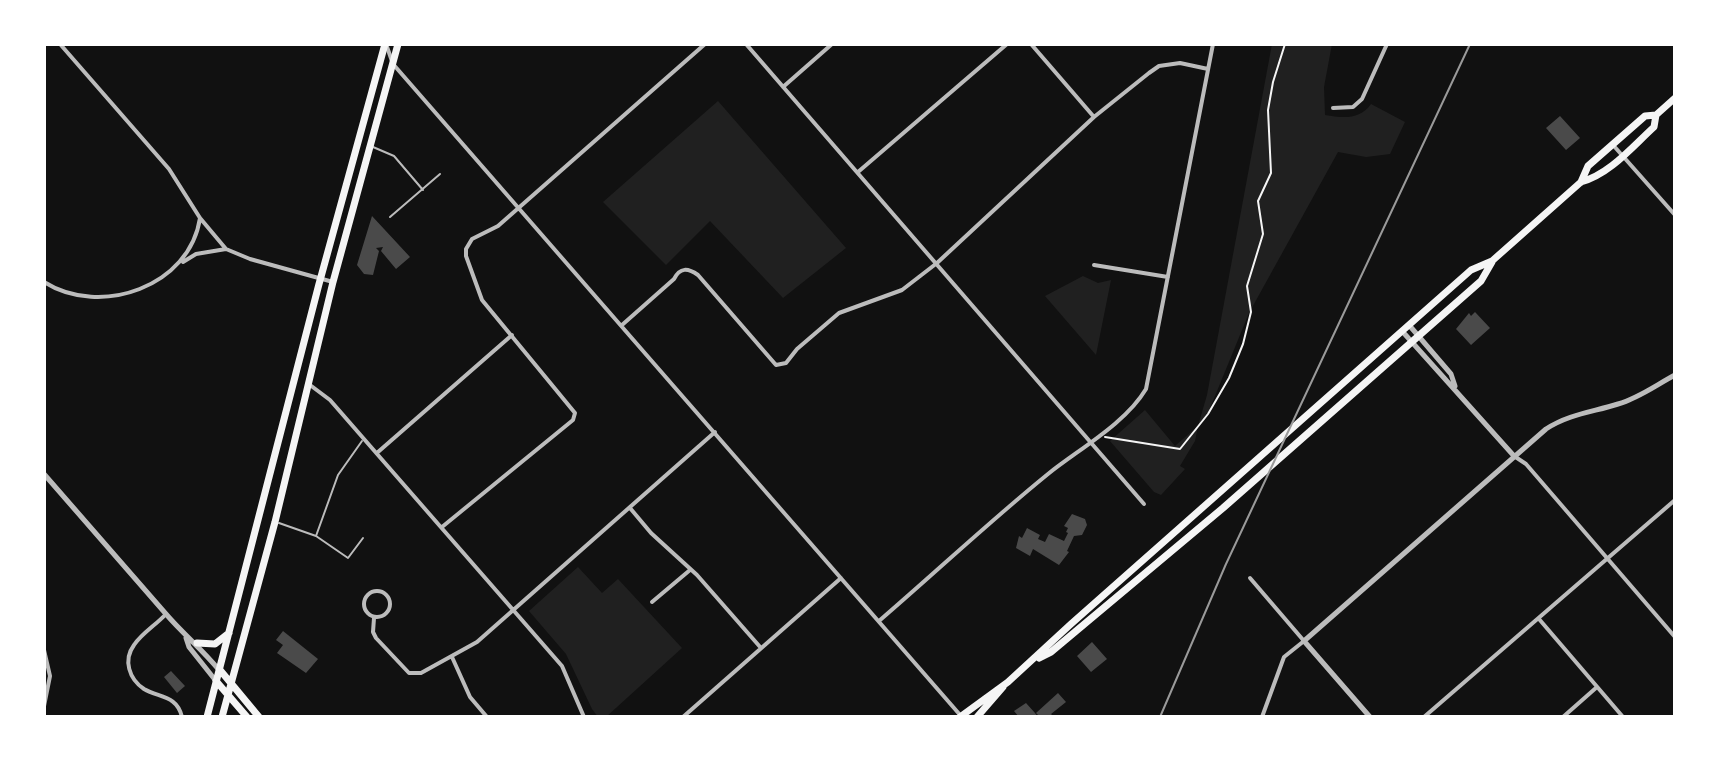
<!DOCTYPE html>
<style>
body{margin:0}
#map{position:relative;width:1719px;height:761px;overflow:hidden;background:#111;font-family:Karla,sans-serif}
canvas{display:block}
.frame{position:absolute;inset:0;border:46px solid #fff;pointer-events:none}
</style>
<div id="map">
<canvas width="1719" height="761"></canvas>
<div class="frame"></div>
</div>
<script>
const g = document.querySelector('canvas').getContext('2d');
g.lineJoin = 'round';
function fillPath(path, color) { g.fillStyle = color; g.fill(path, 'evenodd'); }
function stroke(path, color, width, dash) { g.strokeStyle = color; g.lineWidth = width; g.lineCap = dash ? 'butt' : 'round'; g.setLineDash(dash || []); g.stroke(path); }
fillPath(new Path2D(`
 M1272,44H1332L1324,87L1325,115C1343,118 1360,120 1371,104L1405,122L1390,154L1366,157L1338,152L1249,313L1208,413L1198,426L1195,441L1180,466L1185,469L1161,495L1154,492L1110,441L1145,410L1175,446L1198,426L1207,395Z
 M718,101L846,248L783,298L710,221L666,265L603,202Z
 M1083,276L1098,283L1111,280L1096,355L1045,296Z
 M578,567L602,593L618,579L682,648L606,717H598L592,709L566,654L529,611Z`), '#202020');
fillPath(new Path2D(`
 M1560,116L1580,138L1566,150L1546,128Z
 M372,216L410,257L396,269L381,251L383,247L376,248L379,251L373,275L364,274L357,265Z
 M1475,312L1490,328L1471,345L1456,329L1469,313L1471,316Z
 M1072,514L1085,519L1087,525L1082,535L1074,536L1067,551L1069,552L1059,565L1033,549L1030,556L1016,548L1019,536L1022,538L1027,528L1040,535L1038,539L1045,542L1049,534L1064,541L1068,533L1066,532L1068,528L1064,526Z
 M283,631L318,659L306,673L277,653L283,645L276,640Z
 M1092,642L1107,659L1091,672L1077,656Z
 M171,671L185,686L177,693L164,677Z
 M1058,693L1066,702L1051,714L1054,717H1040L1036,713Z
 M1026,703L1035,713L1038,717H1019L1014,711Z`), '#4a4a4a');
stroke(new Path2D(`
 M1105,437L1180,449L1208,414L1229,378L1243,344L1251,312L1247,286L1263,234L1258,201L1271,173L1268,110L1273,82L1285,44`), '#f5f5f5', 2);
stroke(new Path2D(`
 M373,147L394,156L423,190
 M390,217L440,174
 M279,523L316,536L348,558L363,538
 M316,536L338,475L362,441`), '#bcbcbc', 2);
stroke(new Path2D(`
 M60,44L169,169L200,218L226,249L250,259L333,282
 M386,44L393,64L961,716
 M746,44L1144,504
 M1031,44L1094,117
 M783,87L832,44
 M1333,108L1353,107L1362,99L1387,44
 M1613,145L1675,215
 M858,172L1007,44
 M183,262L196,254L226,249
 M1094,265L1168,277
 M44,282C101,318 190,286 200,218
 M622,325L674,279C680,267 688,268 698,275L776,365L786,363L797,349L839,313L902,290L937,263L1094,117L1149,73L1159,66L1180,63L1208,69
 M310,385L330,400L562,666L584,717
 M378,452L512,335
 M1514,456L1526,464L1675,637
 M630,508L651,533L697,575L761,648
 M442,527L573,420L575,413L482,300L466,256V249L472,239L498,226L705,44
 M1250,578L1304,641L1284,657L1262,717
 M364 604a13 13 0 1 1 26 0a13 13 0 1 1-26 0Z
 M652,602L690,570
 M166,614C156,625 142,633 134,645C123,660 129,679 144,689C159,698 177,695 182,717
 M374,618L373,632L376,638L409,673H421L477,642L715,432
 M1539,619L1623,717
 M879,621C936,572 990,521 1048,474C1079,449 1125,424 1146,389L1213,44
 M44,650L50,676L44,706
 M452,657L470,697L487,717
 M683,717L841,578
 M1424,717L1675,500
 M1563,717L1597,687`), '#bcbcbc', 4);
stroke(new Path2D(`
 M1409,325L1451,374L1455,386
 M1402,331L1514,456
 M44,474L166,614C183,634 202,649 219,670
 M186,638L189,647L216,681
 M1370,717L1304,641L1546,429C1569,414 1593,412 1618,404C1639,398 1656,385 1675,375`), '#bcbcbc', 5);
stroke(new Path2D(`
 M1581,182L1588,166L1645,116L1656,115L1675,98
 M197,643L215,644L229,633
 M1039,658L1051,652L1223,508L1481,281L1492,262
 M220,670L259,717
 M216,681L247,717
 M207,717L319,284L385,44
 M222,717L275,522L333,282L398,44
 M960,717L1008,682L1071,624L1471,270L1492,261L1581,182C1610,174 1632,147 1654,127L1656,115
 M977,717L1003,687`), '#f5f5f5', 7);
stroke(new Path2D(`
 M1160,717L1226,564L1470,44`), '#9a9a9a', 2);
</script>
